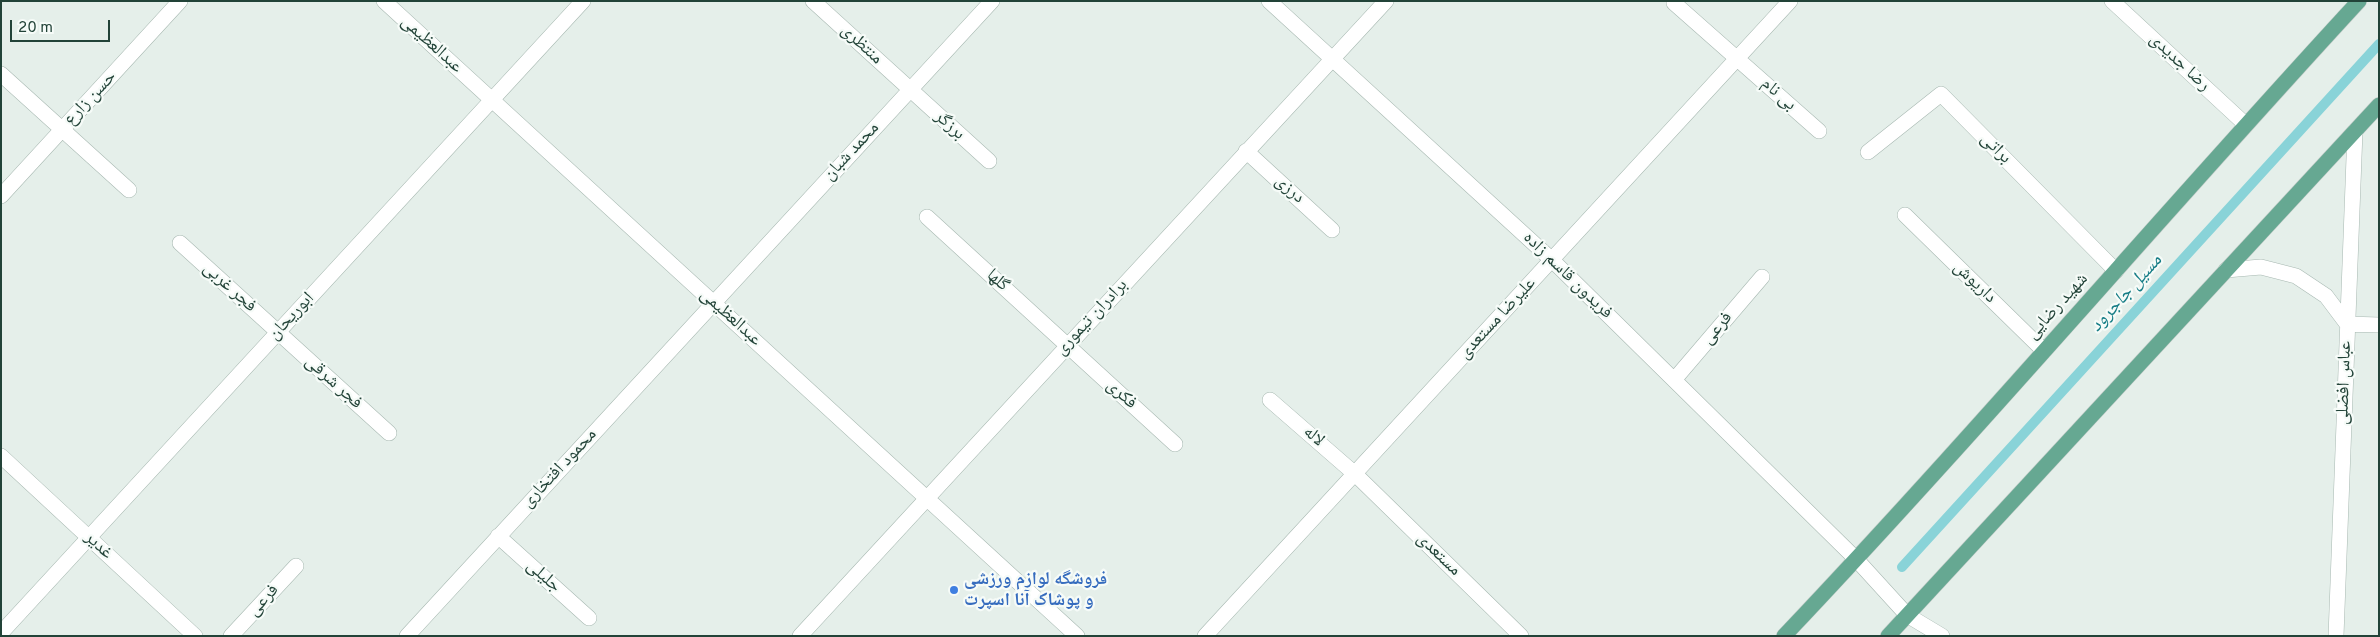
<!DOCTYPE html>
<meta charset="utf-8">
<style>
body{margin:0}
#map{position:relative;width:2380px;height:637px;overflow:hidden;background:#e5efea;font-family:Overpass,sans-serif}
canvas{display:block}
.frame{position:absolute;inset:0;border:2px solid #224338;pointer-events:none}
.scale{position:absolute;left:10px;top:20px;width:100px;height:22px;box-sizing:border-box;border:2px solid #224338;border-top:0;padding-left:6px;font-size:15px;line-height:18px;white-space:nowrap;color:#224338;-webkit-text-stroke:4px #f6fbf8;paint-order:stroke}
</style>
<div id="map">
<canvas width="2380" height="637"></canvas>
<div class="frame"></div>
<div class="scale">20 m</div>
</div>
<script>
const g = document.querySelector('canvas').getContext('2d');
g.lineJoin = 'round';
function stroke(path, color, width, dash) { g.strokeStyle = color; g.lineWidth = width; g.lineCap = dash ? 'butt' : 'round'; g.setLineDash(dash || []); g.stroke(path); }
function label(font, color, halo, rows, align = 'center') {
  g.font = font + ' Overpass,"Noto Naskh Arabic",sans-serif'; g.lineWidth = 4.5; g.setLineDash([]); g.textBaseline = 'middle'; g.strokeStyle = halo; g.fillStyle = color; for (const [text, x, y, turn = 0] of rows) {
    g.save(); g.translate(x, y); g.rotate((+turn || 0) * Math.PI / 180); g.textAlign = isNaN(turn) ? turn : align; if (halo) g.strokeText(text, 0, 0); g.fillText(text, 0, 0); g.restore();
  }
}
stroke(new Path2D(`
 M1902,567L2379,44`), '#89d3d8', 10);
const minor = new Path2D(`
 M384,1L1077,636
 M813,1L989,161
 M1269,1L1552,260L1856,559L1907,615L1942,636
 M2112,1L2245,124
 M1674,3L1819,131
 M1,74L129,190
 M1246,151L1332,230
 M1868,152L1941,94L2116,271
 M1,196L180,1
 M1905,215L2044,351
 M927,217L1175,444
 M180,243L389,433
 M2226,270L2261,267L2296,276L2326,296L2347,324L2379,325
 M1674,380L1762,277
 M1270,400L1355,474L1521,636
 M1,456L195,636
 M498,536L589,618
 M1,633L583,1
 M231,636L296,566
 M407,636L992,1
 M800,636L1386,1
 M1205,636L1790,1
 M2336,636L2355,131`);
const major = new Path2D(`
 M1784,636C1980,429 2165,211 2359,1
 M1888,636L2379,105`);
stroke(minor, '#a7b8b1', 16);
stroke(major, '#c1cac7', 16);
stroke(minor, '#fff', 15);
stroke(major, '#66a892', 15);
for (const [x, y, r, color] of [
 [954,590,5,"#3f7fe0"]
]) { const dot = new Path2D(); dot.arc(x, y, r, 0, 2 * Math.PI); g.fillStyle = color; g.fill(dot); stroke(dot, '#f6fbf8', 2); }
label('18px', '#224338', '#f6fbf8', [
 ["عبدالعظیمی",431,45,42],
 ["منتظری",861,45,43],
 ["رضا جدیدی",2179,63,43],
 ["بی نام",1778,95,41],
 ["حسن زارع",91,99,-47],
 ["برزگر",949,126,42],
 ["براتی",1995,149,45],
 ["محمد شبان",852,152,-47],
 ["درزی",1289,190,42],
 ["فریدون قاسم زاده",1567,276,44],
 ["گلها",997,281,42],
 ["داریوش",1974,283,44],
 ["فجر غربی",229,288,42],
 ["شهید رضایی",2058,307,-48],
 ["ابوریحان",292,317,-47],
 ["عبدالعظیمی",730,318,42],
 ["برادران تیموری",1092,318,-47],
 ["علیرضا مستعدی",1498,319,-47],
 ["فرعی",1718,329,-49],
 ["فجر شرقی",333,383,42],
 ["عباس افضلی",2345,383,-88],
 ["فکری",1121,395,43],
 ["لاله",1313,437,41],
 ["محمود افتخاری",560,469,-47],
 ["غدیر",98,546,43],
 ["مستعدی",1438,555,44],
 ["جلیلی",543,577,42],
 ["فرعی",264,601,-47]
]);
label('bold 18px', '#366cbe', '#f6fbf8', [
 ["فروشگه لوازم ورزشی",964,580],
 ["و پوشاک آنا اسپرت",964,601]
], 'left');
label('italic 19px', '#167d86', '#f6fbf8', [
 ["مسیل جاجرود",2127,294,-48]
]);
</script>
